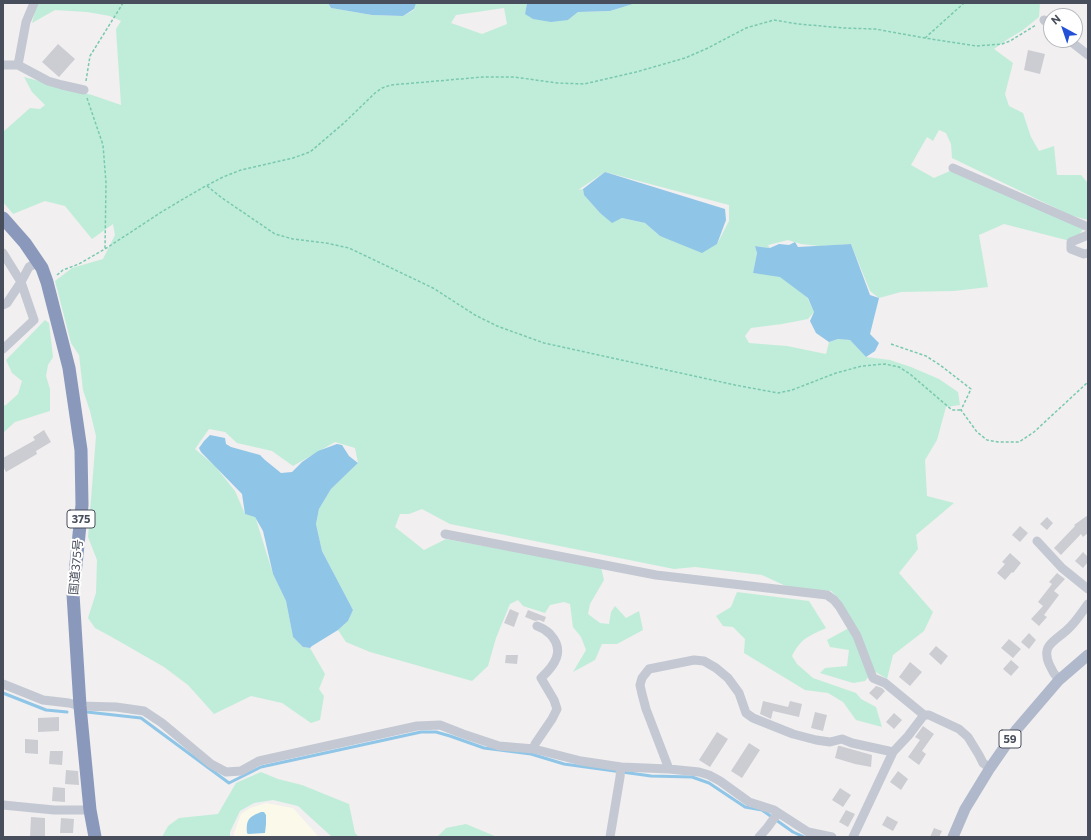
<!DOCTYPE html>
<meta charset="utf-8">
<style>
body{margin:0}
#map{position:relative;width:1091px;height:840px;overflow:hidden;background:#f1efef;font-family:Commissioner,sans-serif}
canvas{display:block}
.frame{position:absolute;inset:0;border:4px solid #484e5b;pointer-events:none}
.north{position:absolute;left:1043px;top:8px;width:40px;height:40px;box-sizing:border-box;background:#fff;border:1px solid #b6b8bd;border-radius:50%;rotate:320deg;font-size:11px;font-weight:700;line-height:16px;text-align:center;color:#484e5b}
.north::after{content:'';display:block;margin:auto;width:14px;height:18px;background:#2350d7;clip-path:polygon(50% 0,100% 100%,50% 72%,0 100%)}
</style>
<div id="map">
<canvas width="1091" height="840"></canvas>
<div class="frame"></div>
<div class="north">N</div>
</div>
<script>
const g = document.querySelector('canvas').getContext('2d');
g.lineJoin = 'round';
function fillPath(path, color) { g.fillStyle = color; g.fill(path, 'evenodd'); }
function stroke(path, color, width, dash) { g.strokeStyle = color; g.lineWidth = width; g.lineCap = dash ? 'butt' : 'round'; g.setLineDash(dash || []); g.stroke(path); }
function label(font, color, halo, rows, align = 'center') {
  g.font = font + ' Commissioner,"Noto Sans JP",sans-serif'; g.lineWidth = 4; g.setLineDash([]); g.textBaseline = 'middle'; g.strokeStyle = halo; g.fillStyle = color; for (const [text, x, y, turn = 0] of rows) {
    g.save(); g.translate(x, y); g.rotate((+turn || 0) * Math.PI / 180); g.textAlign = isNaN(turn) ? turn : align; if (halo) g.strokeText(text, 0, 0); g.fillText(text, 0, 0); g.restore();
  }
}
fillPath(new Path2D(`
 M266,803L293,808L319,837H234V833L241,814L250,808Z`), '#fbf9e9');
fillPath(new Path2D(`
 M37,3H328L331,8L372,15L403,16L414,10L415,3H527L525,14L568,20L578,12L610,11L636,3H1040L1039,17L1023,30L1008,39L994,49L1013,63L1005,94L1009,106L1023,113L1031,137L1039,151L1054,146L1057,175H1081L1088,183V220L1070,215L952,158L951,144L946,133L939,130L933,141L927,137L911,165L934,178L950,171L1084,228L1074,242L1004,224L979,235L988,287L954,291L901,292L879,298L870,291L851,244L819,246L801,244L788,240L768,245L770,248L761,247L755,246L757,253L753,273L780,276L807,297L814,312L808,319L782,324L751,328L745,336L749,343L787,346L826,354L829,342L838,339L850,340L866,357L890,360L911,367L939,379L958,392L960,405L946,407L937,440L925,460L927,496L954,503L916,535L918,549L899,573L933,612L924,631L893,655L887,679L874,671L861,635L839,599L831,591L790,588L762,575L695,567L674,569L450,524L422,509L409,514H400L395,527L424,550L446,539L601,567L604,580L590,604L588,614L600,623L609,624L611,612L615,606L626,618L639,611L643,630L617,644H602L595,660L573,672L586,650L581,637L573,627L570,604L564,602L550,605L545,613L523,606L518,600L510,604L496,638L488,666L472,681L370,652L346,642L338,630L348,621L353,610L322,551L316,524L319,509L331,489L358,463L355,448L335,442L293,466L272,451L237,443L225,432L209,429L195,449L215,466L235,491L245,514L255,516L273,574L286,601L293,637L303,647L310,648L325,674L319,689L324,696L320,720L311,723L282,703L251,696L214,714L188,685L164,667L110,636L95,628L88,618L96,593L97,560L88,537L96,436L90,411L83,390L79,355L71,343L55,281L72,268L103,259L115,235L113,224L92,239L65,206L45,201L13,214L3,202V132L30,108L40,109L45,105L32,92L24,77L92,95L121,105L116,29L121,21L110,16L87,12L55,10L32,23ZM504,8L507,24L482,34L451,23L456,15ZM605,172L729,205V221L717,244L660,236L645,223L622,218L612,222L600,213L584,195L583,189L578,190Z
 M45,320L49,323L53,357L48,365L46,376L50,389V411L15,422L3,433V406L6,405L18,394L22,381L12,373L6,360Z
 M737,592L809,601L826,628C809,636 801,638 792,656L797,664L813,678L856,693L861,699L876,707L882,727L856,720L843,702L828,693L805,690L744,653L745,639L733,627L723,626L716,616L731,607Z
 M849,628L870,675L865,681L853,683L820,673L825,668L847,666L849,650L830,647L827,640Z
 M261,772L278,779L302,785L349,804L355,833L359,837H332L298,806L273,800L254,803L240,811L230,832V837H162L168,826L179,818L218,814L236,783Z
 M466,824L497,837H437L446,828Z`), '#c0edd9');
fillPath(new Path2D(`
 M328,3H416L414,9L403,16L372,15L331,8Z
 M527,3H636L610,11L578,12L568,20L551,22L533,19L525,14Z
 M605,172L725,209L726,220L717,244L702,253L660,236L645,223L622,218L612,223L600,213L584,195L583,189Z
 M795,242L798,247L851,244L870,295L879,298L870,334L879,343L875,351L866,357L850,340L838,339L829,342L816,333L810,321L814,312L808,298L780,277L753,273L757,253L755,246L761,247L770,248L779,244L789,245Z
 M210,435L225,438L226,444L231,447L260,455L265,460L281,473L292,472L302,462L318,451L337,444L342,445L349,456L358,463L331,489L319,509L316,524L322,551L353,610L348,621L338,630L312,646L310,648L303,647L293,637L286,601L273,574L263,531L255,517L245,514L242,494L201,452L199,448L204,441Z
 M261,812H264L266,815V824L265,833L248,834L247,833C246,819 249,817 261,812Z`), '#8fc5e7');
stroke(new Path2D(`
 M3,693L46,710L67,712
 M87,712L141,718L229,783L261,767L421,732H436L450,736L484,748L531,754L564,764L651,776L692,777L709,783L745,807L762,810L793,832L804,837`), '#8fc5e7', 3);
fillPath(new Path2D(`
 M58,44L75,59L59,77L42,62Z
 M1028,50L1045,54L1040,74L1024,70Z
 M44,430L51,442L36,451L37,454L6,472L3,466V458L35,440L33,437Z
 M1088,515V533L1083,537L1081,534L1061,555L1054,548L1075,526L1074,525Z
 M1047,517L1053,523L1047,530L1040,524Z
 M1020,526L1028,533L1020,542L1012,535Z
 M1083,552L1088,557V562L1083,568L1075,561Z
 M1010,553L1021,563L1013,573L1012,572L1005,580L997,573L1005,564L1002,562Z
 M1057,573L1065,579L1054,591L1059,595L1044,615L1047,617L1039,626L1031,619L1043,606L1038,602L1052,584L1049,582Z
 M510,609L519,613L514,627L504,623Z
 M528,610L546,617L544,622L539,620L535,621L525,617Z
 M1029,633L1036,640L1029,649L1021,642Z
 M1009,639L1021,649L1013,658L1001,648Z
 M936,646L948,656L941,665L929,654Z
 M506,655H518L517,664L505,663Z
 M1011,660L1019,667L1011,676L1003,669Z
 M910,662L922,672L910,686L899,677Z
 M876,686L882,688L885,691L877,700L869,693Z
 M763,701L788,707L790,701L802,704L799,717L773,711L771,719L760,714Z
 M815,712L827,715L823,731L811,728Z
 M894,713L902,720L894,729L886,722Z
 M59,717V731L38,732V718Z
 M923,726L934,734L922,751L926,754L919,765L908,757L920,740L915,737Z
 M717,732L728,739L710,767L699,760Z
 M25,739L38,740V754L25,753Z
 M749,743L760,750L742,778L731,771Z
 M838,746H840L872,755L871,767L855,764L835,758Z
 M50,751H63L62,765L49,764Z
 M66,770L78,771L79,785L65,784Z
 M898,771L908,779L901,790L890,782Z
 M53,787L65,788V802L52,801Z
 M840,788L851,795L843,807L832,800Z
 M846,810L855,814L848,827L839,822Z
 M887,816L898,822L893,831L882,825Z
 M31,817L45,818V837H30Z
 M61,818L74,819L73,833H60Z
 M934,828L942,831L939,837H930Z`), '#cccdd3');
stroke(new Path2D(`
 M925,38L964,3
 M86,81L90,56L123,3
 M87,98L103,145L106,183L105,249
 M207,186L222,198L275,234L293,239L326,243L349,248L433,288L475,315L497,326L544,343L735,385L778,393L792,390L836,373L862,366L885,364L899,367L910,374L952,410H961
 M57,275L63,270L79,264L105,249L163,211L202,188L223,177L241,170L293,158L310,152L344,123L375,93L382,88L391,85L483,77H514L557,83L584,84L636,72L685,58L708,48L746,28L774,20L798,24L844,28L875,29L925,38L976,46L1002,44L1010,41L1036,25
 M891,344L926,356L940,365L971,389L961,410L977,432L987,440L998,442H1019L1034,432L1088,382`), '#79c9b0', 1.5, [3, 2]);
stroke(new Path2D(`
 M1044,20L1051,26
 M1069,40L1088,55
 M3,65H18L48,81L62,85L84,90
 M18,65L26,22L34,3
 M953,168L1088,227
 M1088,235L1071,242V249L1084,254L1088,253
 M3,253L21,282L34,320L3,349
 M3,305L7,303L21,282L29,267L38,262
 M445,534L656,575L827,595L834,600L839,606L857,636L873,678L885,683L924,715H929L959,729L968,737L979,755L983,763L990,768
 M1037,541L1062,568L1088,589
 M1059,680C1053,673 1042,656 1049,646C1054,639 1062,635 1068,629C1076,622 1082,612 1088,604
 M3,684L43,700L69,703L80,706L116,707L144,711L162,723L211,764L226,772L241,771L259,761L417,726L440,725L463,734L499,746L534,749L581,761L621,767L669,769L699,772L709,775L720,781L749,802L774,810L808,832L832,837
 M534,749L535,744L552,719L557,709L554,700L541,678C554,666 566,651 550,634C546,630 543,628 537,626
 M669,769L646,709L642,694L640,685L642,678L649,669L694,660L704,661L716,668L728,678L739,693L746,713L753,718L793,734L816,740L830,742L842,739L852,743L893,752L908,736L924,715
 M3,805L54,810H90
 M610,837L620,777L621,767
 M759,837L767,828L778,813
 M853,837L893,752`), '#c3c8d3', 9);
stroke(new Path2D(`
 M953,837L965,809L990,768L1017,729L1059,680L1088,655`), '#b0b9cc', 11);
stroke(new Path2D(`
 M3,218L25,243L42,268L47,282L69,368L81,450L82,505L73,594L80,706L90,810L95,837`), '#8998bb', 13);
for (const [x, y, w] of [
 [81,519,28],
 [1010,739,22]
]) { const box = new Path2D(); box.roundRect(x - w / 2, y - 9, w, 18, 3); g.fillStyle = '#fff'; g.fill(box); stroke(box, '#484e5b', 1); }
label('bold 11px', '#484e5b', null, [
 ["375",81,519],
 ["59",1010,739]
]);
label('12px', '#484e5b', '#fff', [
 ["国道375号",76,567,-85]
]);
</script>
